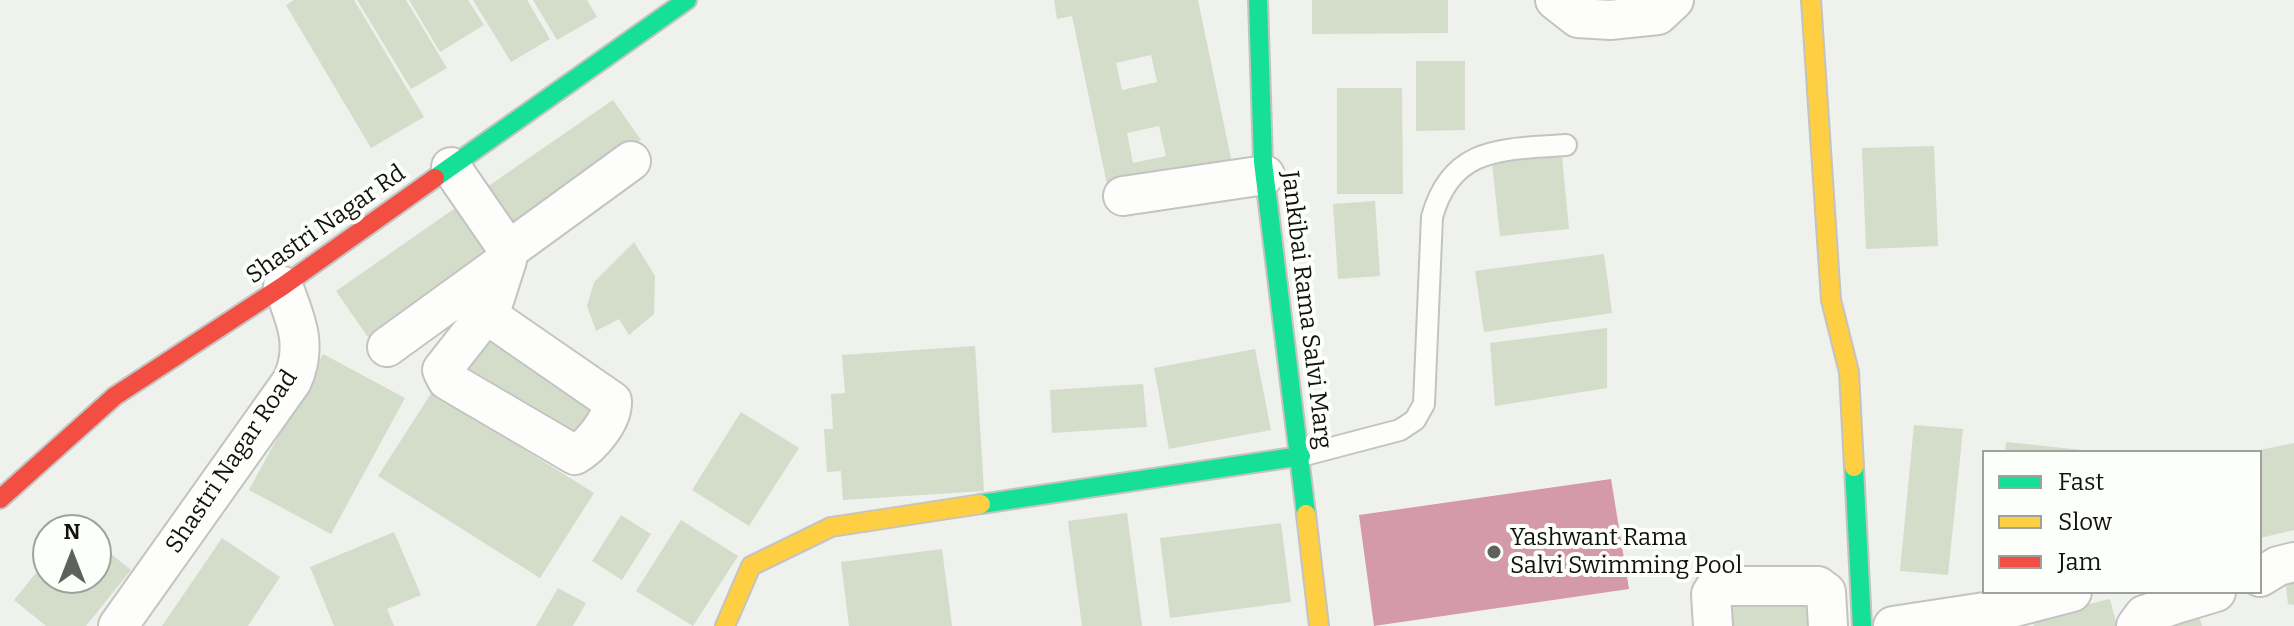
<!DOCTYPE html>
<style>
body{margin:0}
#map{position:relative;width:2294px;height:626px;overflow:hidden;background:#eff1ed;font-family:Bitter,serif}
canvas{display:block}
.legend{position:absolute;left:1982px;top:450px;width:280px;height:144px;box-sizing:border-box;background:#fdfffb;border:2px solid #9fa19d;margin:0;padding:10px 14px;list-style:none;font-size:24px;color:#121311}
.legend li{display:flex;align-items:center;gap:16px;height:40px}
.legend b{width:40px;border:2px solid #9fa19d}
.north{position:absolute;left:32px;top:514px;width:80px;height:80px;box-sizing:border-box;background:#fdfffb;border:2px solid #9fa19d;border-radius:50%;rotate:0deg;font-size:22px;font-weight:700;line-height:32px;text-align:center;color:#121311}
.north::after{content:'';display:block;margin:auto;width:28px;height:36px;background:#5f615e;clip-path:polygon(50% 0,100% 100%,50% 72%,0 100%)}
</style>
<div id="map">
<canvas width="2294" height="626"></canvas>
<ul class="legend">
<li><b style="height:10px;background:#16e098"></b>Fast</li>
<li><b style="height:10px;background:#ffcf43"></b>Slow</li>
<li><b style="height:10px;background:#f24e42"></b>Jam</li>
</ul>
<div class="north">N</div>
</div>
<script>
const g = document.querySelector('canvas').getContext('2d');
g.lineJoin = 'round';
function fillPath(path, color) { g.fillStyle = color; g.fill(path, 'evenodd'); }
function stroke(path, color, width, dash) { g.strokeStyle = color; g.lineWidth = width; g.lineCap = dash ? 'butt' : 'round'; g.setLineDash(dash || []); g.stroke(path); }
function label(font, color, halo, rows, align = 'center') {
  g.font = font + ' Bitter,serif'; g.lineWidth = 8; g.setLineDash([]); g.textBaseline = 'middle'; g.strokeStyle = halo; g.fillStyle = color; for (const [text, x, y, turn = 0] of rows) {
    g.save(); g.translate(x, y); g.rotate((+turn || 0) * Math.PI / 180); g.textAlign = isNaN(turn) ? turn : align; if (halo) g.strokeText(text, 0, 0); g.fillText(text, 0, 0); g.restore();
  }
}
fillPath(new Path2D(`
 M1611,479L1629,589L1374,626L1359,515Z`), '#d49aac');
fillPath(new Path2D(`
 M294,0H354L424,117L371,148L286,5Z
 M357,0H406L447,68L411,89Z
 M409,0H468L484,25L440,52Z
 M473,0H527L550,39L511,62Z
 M533,0H587L597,17L557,40Z
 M1054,0H1198L1233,168L1109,194L1072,16L1057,19ZM1151,55L1157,82L1122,90L1116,63ZM1159,126L1166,156L1133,163L1127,133Z
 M1312,0H1448V33L1312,34Z
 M1416,61H1465V130L1416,131Z
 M1337,88H1402L1403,194H1337Z
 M613,100L641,140L512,230L484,189Z
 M1934,146L1938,246L1866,249L1862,148Z
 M1562,156L1569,229L1500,236L1492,163Z
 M1375,201L1380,276L1338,279L1333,204Z
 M464,202L500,254L372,343L336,291Z
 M634,242L655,276L654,314L629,335L619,319L596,331L587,306L594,282Z
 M1604,254L1612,313L1484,332L1475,271Z
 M484,326L605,407L579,448L451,374Z
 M1607,328V388L1495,406L1490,343Z
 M975,346L984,491L843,500L841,471L827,472L824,429H833L831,394L845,393L842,355Z
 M1255,349L1271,430L1169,449L1154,368Z
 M323,354L405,398L331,534L249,490Z
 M1143,384L1147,427L1052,433L1050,390Z
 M432,392L594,493L540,578L378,476Z
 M741,412L799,448L749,526L692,490Z
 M1914,425L1963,429L1948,575L1900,571Z
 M2006,442L2083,450V452H2005Z
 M2294,443V530L2260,538V450Z
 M1127,513L1142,626H1082L1068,521Z
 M621,515L651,534L622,580L592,561Z
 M681,520L738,556L693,626L636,591Z
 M1281,523L1291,602L1170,618L1160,538Z
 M394,532L421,595L387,609L394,626H334L310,567Z
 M222,538L280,577L248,626H162Z
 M96,542L131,570L86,626H46L14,600L48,558V578H96Z
 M942,549L952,626H849L841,562Z
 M2294,568V605L2288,604L2284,569Z
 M558,588L586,603L573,626H536Z
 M1821,596V626H1723V597Z
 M2110,599L2117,626H2034L2032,618Z
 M2197,610L2202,626H2150Z`), '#d4dcca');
const lane = new Path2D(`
 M1301,456L1400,430L1415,420L1424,404L1432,217C1452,145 1503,150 1566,145`);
const street = new Path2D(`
 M1555,0L1578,18L1610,20L1658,15L1674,0
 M1123,196L1265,175
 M506,252L631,161
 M486,314L612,401C613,420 591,446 575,455L447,380L442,370L486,314L492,307L507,260
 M387,347L507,260L504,244L451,167
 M2260,577L2278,566L2294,562
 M2171,592L2176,604L2216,592
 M118,626L292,381C308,346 296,320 283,286
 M1713,626L1711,594L1716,586H1818L1826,592L1828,626
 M1893,626L2011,608L2072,592
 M2136,626L2144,615L2176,604`);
const fast = new Path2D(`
 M1258,0L1263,162L1306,514
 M435,178L687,0
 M1854,467L1862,626
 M981,504L1301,456`);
const slow = new Path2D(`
 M1811,0L1831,300L1849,372L1854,467
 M1306,514L1319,626
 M725,626L751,566L831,527L981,504`);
const jam = new Path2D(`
 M0,499L115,396L283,286L435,178`);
stroke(lane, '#c3c4c2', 24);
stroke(street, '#c3c4c2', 42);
stroke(fast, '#c3c4c2', 22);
stroke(slow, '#c3c4c2', 22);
stroke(jam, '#c3c4c2', 22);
stroke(lane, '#fdfdfc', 20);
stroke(street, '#fdfdfc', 38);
stroke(fast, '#16e098', 18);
stroke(slow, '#ffcf43', 18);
stroke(jam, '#f24e42', 18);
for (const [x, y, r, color] of [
 [1494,552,8,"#5f615e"]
]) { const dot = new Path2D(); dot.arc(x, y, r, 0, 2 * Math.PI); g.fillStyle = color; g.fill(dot); stroke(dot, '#fdfffb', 3); }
label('24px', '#121311', '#fdfffb', [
 ["Shastri Nagar Rd",326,225,-35],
 ["Jankibai Rama Salvi Marg",1306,310,83],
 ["Shastri Nagar Road",232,462,-56]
]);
label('24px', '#121311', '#fdfffb', [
 ["Yashwant Rama",1510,538],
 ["Salvi Swimming Pool",1510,566]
], 'left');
</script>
